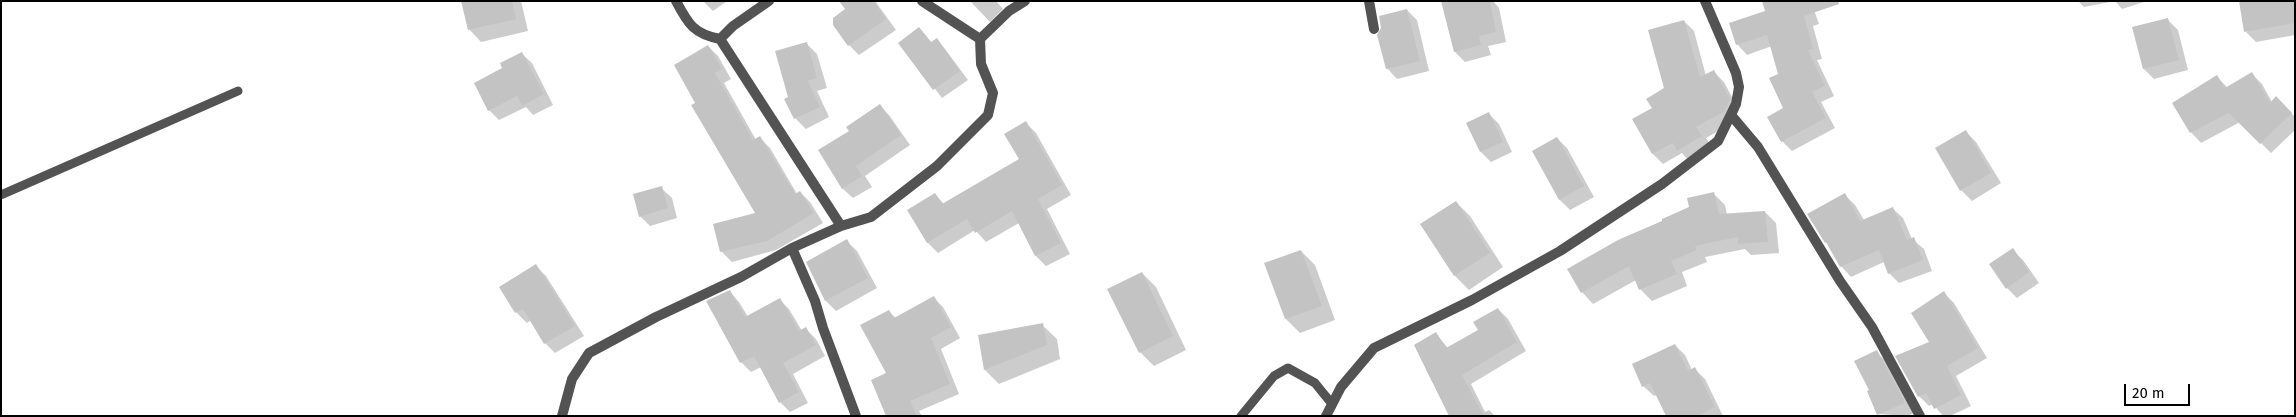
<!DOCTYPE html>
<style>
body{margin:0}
#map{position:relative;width:2296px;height:417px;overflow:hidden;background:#fff;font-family:"Fira Sans",sans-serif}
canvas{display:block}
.frame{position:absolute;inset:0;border:2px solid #000;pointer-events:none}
.scale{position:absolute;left:2124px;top:384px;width:66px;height:22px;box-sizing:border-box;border:2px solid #000;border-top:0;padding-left:6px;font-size:15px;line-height:18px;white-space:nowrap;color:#000;-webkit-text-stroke:4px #fff;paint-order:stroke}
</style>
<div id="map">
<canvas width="2296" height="417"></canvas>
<div class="frame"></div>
<div class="scale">20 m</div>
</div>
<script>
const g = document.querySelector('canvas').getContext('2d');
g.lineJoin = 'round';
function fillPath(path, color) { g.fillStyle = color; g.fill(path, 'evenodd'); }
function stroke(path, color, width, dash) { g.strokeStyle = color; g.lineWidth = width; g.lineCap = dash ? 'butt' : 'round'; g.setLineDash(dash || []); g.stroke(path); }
fillPath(new Path2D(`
 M460,1H521L528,31L481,42L469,29L463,5Z
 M703,1H727L713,11Z
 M843,1H875L896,30L859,55L849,45L847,10Z
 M970,1H996L1003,9L990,22Z
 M1452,1H1493L1499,8L1506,42L1488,46L1491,55L1465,62L1455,52Z
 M1811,1L1819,24L1813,26L1822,59L1817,60L1834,96L1821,102L1835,128L1792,151L1782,141L1785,109L1779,75L1772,46L1747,55L1737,44Z
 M2078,1H2147L2122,9L2115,1L2084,7Z
 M2295,1V35L2256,42L2246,32Z
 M1407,10L1417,20L1429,71L1397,79L1387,68Z
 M2168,20L2178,30L2188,70L2154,79L2144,69L2134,28Z
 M1684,21L1694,31L1706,76L1714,72L1724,82L1739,110L1734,122L1706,138L1711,146L1688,160L1682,153L1663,164L1653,154L1634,119L1653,108L1666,89Z
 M919,28L932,43L936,40L945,49L968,80L942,98L900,43Z
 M807,44L817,54L827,88L817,91L829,117L806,129L796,119L785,99L790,97Z
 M708,46L718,56L731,79L724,83L756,140L760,138L770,148L797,194L800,192L810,202L823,223L776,250L732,262L722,252L715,225L757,214L697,103Z
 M521,53L532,63L553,105L533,115L526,107L499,120L489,110L504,69Z
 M2252,74L2262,84L2272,102L2276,98L2295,117V130L2271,153L2240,122L2201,143L2191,132L2217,77L2227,87Z
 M879,105L889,115L910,145L865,176L872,187L853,198L842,188L851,132Z
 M1489,114L1499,124L1512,152L1491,162L1481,152Z
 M1026,123L1036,133L1071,195L1047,209L1070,254L1046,266L1036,256L1019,223L986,242L975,230L938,253L928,243L908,210L935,194L944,204L1020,160Z
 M1966,132L1976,142L2001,183L1972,201L1961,190L1937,149Z
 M1557,138L1567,148L1594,197L1570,210L1560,200L1534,151Z
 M661,188L672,198L677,218L650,226L640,216Z
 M1713,193L1725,205L1727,215L1765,212L1776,223L1779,253L1751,255L1745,249L1705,257L1707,262L1682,272L1687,286L1652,301L1640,289L1636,280L1593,304L1582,292L1664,222Z
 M1845,195L1855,205L1864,220L1892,208L1903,218L1912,239L1924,249L1932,271L1899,283L1889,273L1884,262L1851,277L1841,266L1826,242Z
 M1456,202L1470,216L1503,267L1469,290L1455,276Z
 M847,241L857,251L877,288L836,311L826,301L807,263Z
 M2012,250L2023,260L2039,283L2017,298L2007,288Z
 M1301,251L1315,265L1335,320L1300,333L1286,319Z
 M536,266L546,276L584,336L555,353L545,343L531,320L527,323L516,312L501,288Z
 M1142,273L1156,287L1186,350L1154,366L1140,352Z
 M729,291L739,302L748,317L779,299L789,309L802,331L806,329L816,339L825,356L793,374L808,403L790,412L780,402L761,367L751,372L741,362Z
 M1944,293L1954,303L1987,358L1956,376L1971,406L1950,416H1943L1933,404L1929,406L1919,396Z
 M933,297L943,307L960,338L941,349L959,394L919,411L922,416H888L889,312L896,318Z
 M1498,309L1508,319L1526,351L1471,384L1485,412L1489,410L1495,416H1461L1444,403L1426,370L1428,369L1436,334L1448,348L1479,331Z
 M1042,325L1057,339L1060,359L999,384L985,370L979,336Z
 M1675,345L1685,355L1692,370L1695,369L1705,379L1723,416H1667L1657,395L1654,396L1643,386Z
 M1876,352L1887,362L1914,413L1908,416L1878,414L1870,390Z`), '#0003');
fillPath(new Path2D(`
 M461,1H512L516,19L468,30Z
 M839,1H874L886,19L848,46L833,25V18L845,9Z
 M1441,1H1490L1496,32L1479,36L1481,45L1454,52Z
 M1762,1H1838L1839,4L1804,16L1813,49L1808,50L1825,86L1812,92L1826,118L1781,142L1767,117L1783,108L1769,78L1778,74L1767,35L1736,45L1729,23L1765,11Z
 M2239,1H2295V23L2244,32Z
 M1407,9L1420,61L1386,69L1377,35L1381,28L1379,16Z
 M2168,18L2179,60L2143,69L2132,27Z
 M1684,20L1700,77L1714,70L1730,99L1729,102L1724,112L1696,127L1702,136L1677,151L1673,143L1652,154L1632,119L1652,108L1646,99L1664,88L1648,30Z
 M919,27L931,42L937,38L960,71L933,90L898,43Z
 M807,42L817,78L808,81L820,107L794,119L784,99L788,97L775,51Z
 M708,45L722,69L715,73L753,140L760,136L795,194L800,191L814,213L767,241L720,252L713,224L755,213L691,105L695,103L674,65Z
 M522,52L544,94L522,106L517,96L488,111L474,83L502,68L500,63Z
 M2252,72L2270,103L2276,96L2292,113L2260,144L2229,113L2190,133L2172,103L2217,75L2225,88Z
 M880,104L901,135L856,166L862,176L842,189L818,150L849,131L846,127Z
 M1489,112L1503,142L1480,152L1466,123Z
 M1026,121L1062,185L1038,199L1061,243L1035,256L1012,211L975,233L967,219L927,243L907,210L935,193L942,204L1019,159L1004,134Z
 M1966,130L1991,173L1960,191L1935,148Z
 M1557,137L1584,186L1559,200L1532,151Z
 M662,186L668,208L639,217L633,194Z
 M1714,192L1719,214L1765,211L1768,242L1738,244V237L1695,246L1697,250L1671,261L1677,274L1639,290L1629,266L1581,293L1567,269L1618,240L1662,221V219L1689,207L1687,198Z
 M1845,193L1860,221L1893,207L1907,240L1914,237L1923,260L1888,274L1879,250L1840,267L1826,242L1825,243L1807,214Z
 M1456,201L1490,253L1454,276L1420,224Z
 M847,239L868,278L825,301L806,262Z
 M2013,248L2029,272L2006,289L1989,264Z
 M1301,250L1322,306L1285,319L1264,263Z
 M536,264L575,326L544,344L523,309L515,313L499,287Z
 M1142,272L1173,336L1139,353L1107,289Z
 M730,290L745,317L780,298L799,331L806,327L816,345L783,363L799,392L779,403L754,356L740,363L706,301Z
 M1944,291L1978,348L1947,366L1961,395L1934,409L1926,393L1918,397L1895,356L1929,342L1911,313Z
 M934,296L951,327L931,338L950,384L910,401L917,416H886L871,380L886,373L860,325L889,310L894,318Z
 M1498,308L1517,342L1462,375L1484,416H1449L1414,345L1436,332L1446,348L1478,330L1473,322Z
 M1043,323L1047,345L984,370L978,335Z
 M1675,344L1688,371L1695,367L1715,407L1697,416H1666L1650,383L1642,387L1632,364Z
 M1877,350L1905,403L1877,415L1867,391L1869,390L1854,361Z`), '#c3c3c3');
stroke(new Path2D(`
 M1,195L238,91
 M1241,416L1274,376L1288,368L1315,383L1332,404`), '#535353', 9);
stroke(new Path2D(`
 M676,1C688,24 694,34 720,39L733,26L769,1
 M922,1L980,39L1009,11L1025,1
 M1369,1L1374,29
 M720,39L841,226
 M1731,115L1758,147L1840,281L1872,327L1920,416
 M792,248L815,301L823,328L856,416
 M562,416L572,379L589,353L656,317L741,277L792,248L841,226L871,217L937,166L988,115L993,93L981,64L980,39
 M1326,416L1341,387L1374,348L1472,300L1560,251L1662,184L1718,141L1736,104L1739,87L1736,73L1705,1`), '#535353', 10);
</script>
